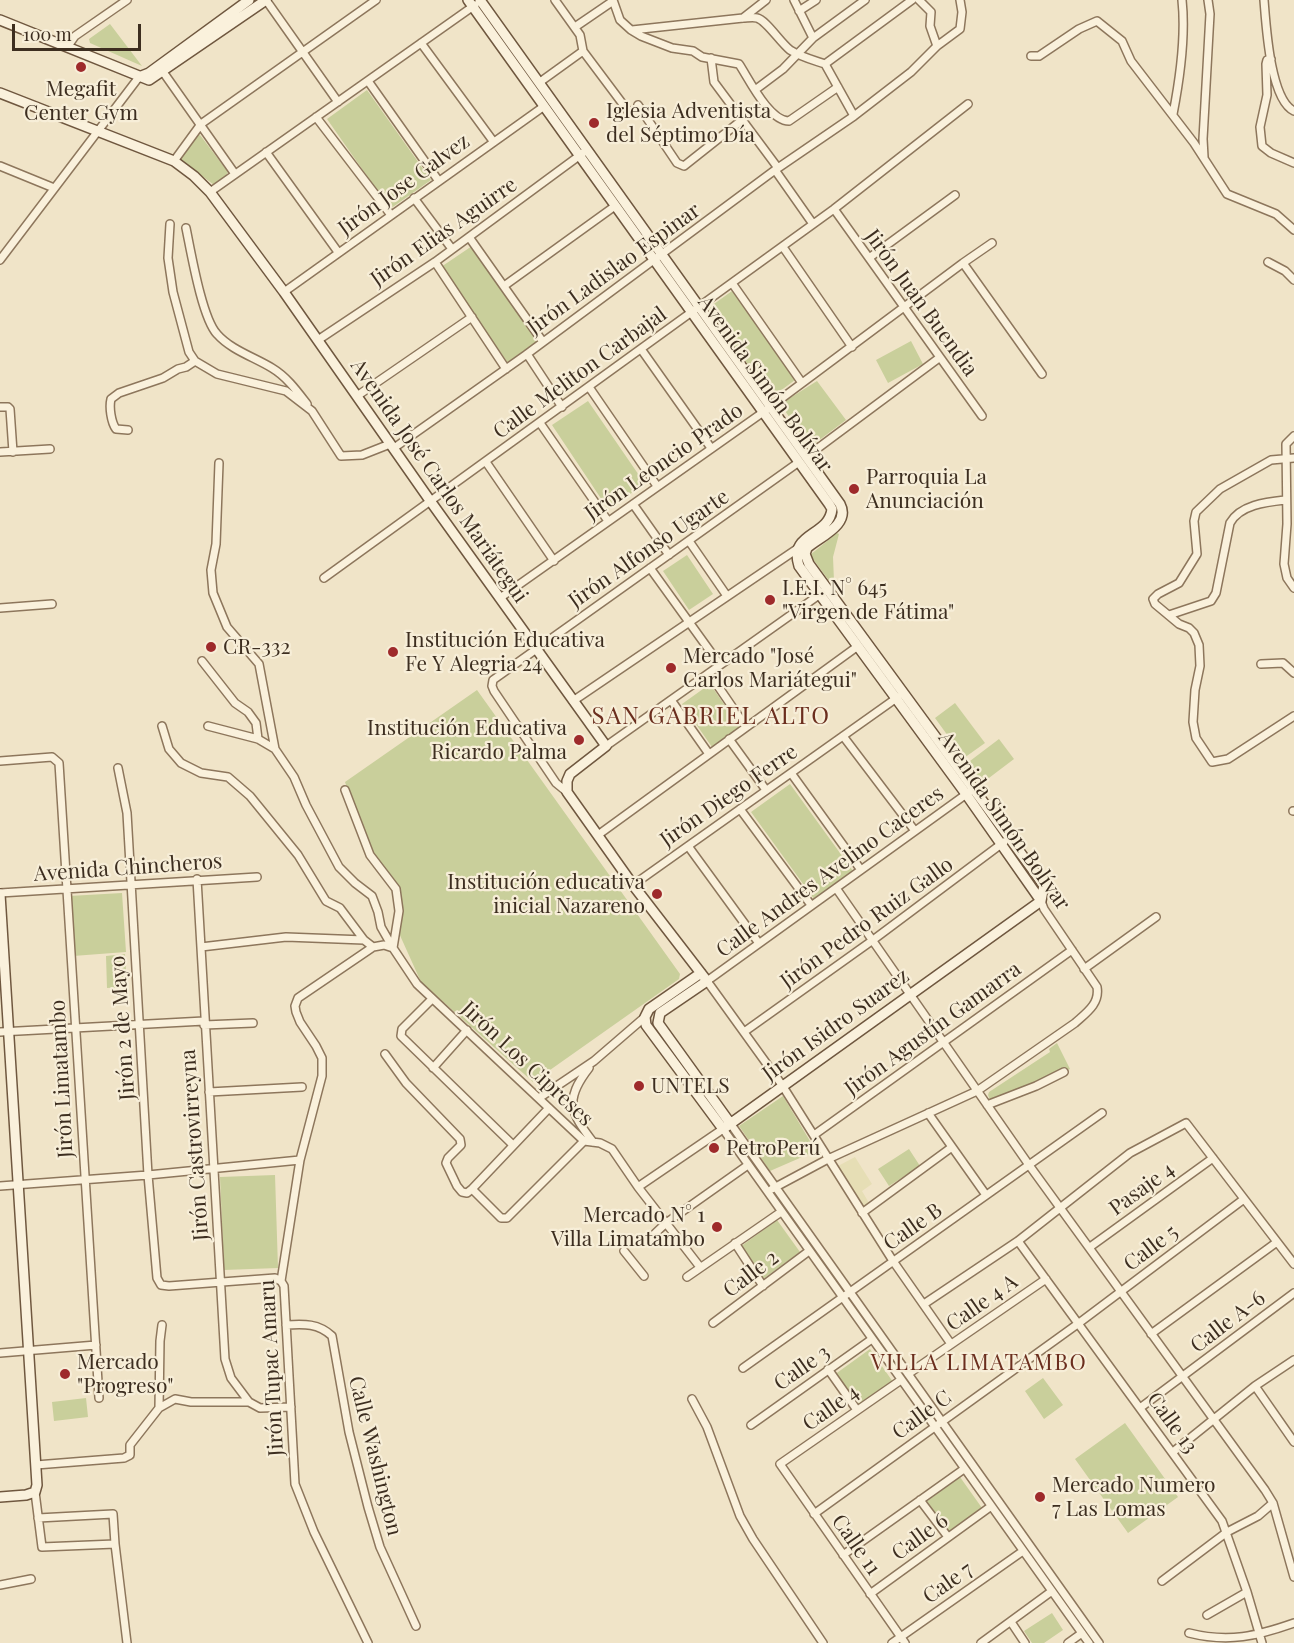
<!DOCTYPE html>
<meta charset="utf-8">
<style>
body{margin:0}
#map{position:relative;width:1294px;height:1643px;overflow:hidden;background:#f0e4c8;font-family:"Playfair Display",serif}
canvas{display:block}
.scale{position:absolute;left:12px;top:24px;width:129px;height:27px;box-sizing:border-box;border:3px solid #3d2e20;border-top:0;padding-left:8px;font-size:18px;line-height:21px;white-space:nowrap;color:#3d2e20;-webkit-text-stroke:4px #f7eed8;paint-order:stroke}
</style>
<div id="map">
<canvas width="1294" height="1643"></canvas>
<div class="scale">100 m</div>
</div>
<script>
const g = document.querySelector('canvas').getContext('2d');
g.lineJoin = 'round';
function fillPath(path, color) { g.fillStyle = color; g.fill(path, 'evenodd'); }
function stroke(path, color, width, dash) { g.strokeStyle = color; g.lineWidth = width; g.lineCap = dash ? 'butt' : 'round'; g.setLineDash(dash || []); g.stroke(path); }
function label(font, color, halo, rows, align = 'center') {
  g.font = font + ' "Playfair Display",serif'; g.lineWidth = 4.5; g.setLineDash([]); g.textBaseline = 'middle'; g.strokeStyle = halo; g.fillStyle = color; for (const [text, x, y, turn = 0] of rows) {
    g.save(); g.translate(x, y); g.rotate((+turn || 0) * Math.PI / 180); g.textAlign = isNaN(turn) ? turn : align; if (halo) g.strokeText(text, 0, 0); g.fillText(text, 0, 0); g.restore();
  }
}
fillPath(new Path2D(`
 M855,1157L872,1184L862,1191L869,1203L862,1209L838,1166Z`), '#e6deb5');
fillPath(new Path2D(`
 M110,24L142,66L90,43L89,39Z
 M367,90L431,180L390,209L327,119Z
 M200,135L228,172L225,177L214,185L180,159L196,136Z
 M472,246L538,341L508,363L441,267Z
 M732,291L795,380L772,397L707,309Z
 M911,341L923,364L888,383L876,360Z
 M817,381L846,420L810,447L783,408L782,403Z
 M588,401L645,484L608,509L552,425Z
 M837,533L839,534L833,557L834,581L830,582L810,555Z
 M687,555L713,594L689,610L663,571Z
 M710,684L740,727L712,747L682,704Z
 M477,690L680,974L679,979L533,1082L421,982L398,931L402,908L398,887L373,855L365,841L345,782Z
 M955,703L985,743L964,758L935,718Z
 M999,739L1014,759L981,784L966,764Z
 M790,784L853,871L814,899L751,812Z
 M122,893L126,952L73,956L69,896Z
 M125,954L127,987L107,988L106,956Z
 M1057,1043L1070,1069L997,1102L990,1100L988,1095L989,1092L1050,1052L1049,1049Z
 M783,1096L816,1151L770,1171L739,1126Z
 M909,1149L920,1166L889,1186L878,1169Z
 M275,1175L278,1268L224,1270L220,1177Z
 M777,1220L800,1252L763,1279L740,1247Z
 M870,1349L893,1382L857,1408L834,1375Z
 M1043,1378L1063,1405L1044,1419L1025,1391Z
 M86,1398L88,1417L54,1421L52,1402Z
 M1125,1423L1178,1497L1128,1533L1075,1459Z
 M960,1477L982,1508L948,1532L926,1502Z
 M1052,1613L1063,1630L1044,1643H1032L1024,1631Z`), '#c9cf9b');
const street = new Path2D(`
 M266,0L338,102
 M555,0L580,35L583,51L628,111
 M613,0L620,20L631,30L641,36L672,48L693,51L702,57L739,64C749,79 769,121 789,121L838,87
 M794,0L813,38
 M919,0L931,12L930,26L937,46
 M1264,0C1266,24 1270,100 1294,111
 M799,11L816,0
 M743,18L766,0
 M575,27L613,1
 M632,30L743,18C747,18 753,17 757,18C766,20 780,42 790,50C801,57 813,60 825,64L854,116
 M421,43L493,141
 M68,46L75,36L127,0
 M1031,56H1039L1079,29L1097,21L1122,41L1131,61L1194,143L1227,194L1276,214L1294,230
 M711,58L714,82L778,168
 M1271,59L1267,60L1266,64L1267,95L1260,127L1262,146L1271,153L1294,163
 M825,64L912,0
 M161,69L235,174
 M368,81L438,180
 M540,82L583,51
 M755,90L783,69L813,38L865,0
 M638,105L677,163L684,166L742,120
 M1173,114C1180,78 1186,37 1182,0
 M316,117L391,215
 M266,152L338,252
 M1204,157L1203,139L1210,14L1208,0
 M174,161L201,124L376,0
 M0,166L54,188
 M775,170L813,224
 M210,192L475,5
 M414,198L452,249
 M834,209L982,416
 M170,224L168,258L173,292L189,352L195,361L217,374L286,391L312,411L341,456L362,455L390,444
 M186,228C191,252 202,318 217,334C231,350 254,357 272,368C287,377 297,391 307,404
 M469,237L543,342
 M783,247L852,347
 M869,258L955,195
 M0,260L139,77
 M435,262L506,369
 M1268,262L1285,271L1294,280
 M963,263L1042,374
 M732,283L802,383
 M504,286L615,206
 M284,292L543,107
 M318,340L435,262L583,153
 M641,349L711,448
 M527,354L562,407
 M589,387L657,486
 M357,396L472,317
 M0,407H8L10,409L13,452
 M540,423L608,521
 M128,430L116,429C111,422 109,407 111,399L119,393L163,378L178,369L186,367L195,361
 M1294,436L1286,444L1287,524L1284,564L1287,578L1294,588
 M394,448L527,354L775,170L854,116L911,72L937,46L960,29L962,12L960,0
 M0,452L50,449
 M806,457L939,358
 M1294,458L1271,460L1220,489L1196,512L1194,521L1197,554L1179,583L1158,594L1153,599L1155,604L1179,624L1189,628L1194,633L1199,645L1200,666L1195,690L1193,722L1196,738L1212,762L1228,759L1294,716
 M486,462L554,561
 M219,463L216,544L211,570L213,593L227,627L259,664L275,749L294,777L306,805L339,867L355,883L372,896L378,912L381,927L393,948
 M633,504L669,555
 M689,541L727,596
 M650,568L720,665
 M324,578L834,209L968,104
 M500,598L762,413L963,263L992,243
 M0,608L52,604
 M1169,615L1211,601L1216,593L1230,523C1240,505 1266,502 1285,500
 M202,661L235,703L248,712L256,723L258,739
 M1261,664L1283,663L1294,673
 M709,673L746,727
 M671,700L709,754
 M573,701L797,549H801
 M162,726L169,749L181,763L201,773L228,777L250,796L298,855L326,901L340,908L364,940L373,947
 M208,726L258,739L275,749
 M843,736L915,831
 M729,739L766,790
 M606,746L826,590
 M0,761L52,757L59,763L99,1398
 M118,768L127,813L148,1175L157,1278L161,1285L169,1286L275,1278L281,1281
 M791,773L861,870
 M345,790L370,855L396,889L399,911L393,948
 M567,792L556,783L494,691L492,686L493,680L799,462
 M740,809L811,905
 M1293,811H1294
 M598,835L858,646
 M688,846L758,942
 M197,879L225,1359L231,1378L249,1402
 M633,885L898,697
 M836,888L1029,1165L1265,1490L1273,1503L1294,1577
 M0,893L257,877
 M201,947L286,937L364,940
 M1084,969L1156,917
 M432,999L402,1029L401,1036L513,1145
 M204,1025L253,1023
 M0,1032L204,1021
 M744,1032L873,940L1004,842
 M385,1054L406,1083L460,1139L461,1145L448,1158L446,1163L457,1186L462,1192L467,1193L472,1189L549,1108
 M433,1068L467,1030
 M589,1068C564,1100 570,1112 593,1142
 M209,1092L302,1087
 M539,1098L594,1061L645,1017
 M987,1105L1036,1086L1064,1072
 M928,1113L986,1195
 M730,1123L1099,1643
 M814,1135L1072,950
 M0,1186L148,1175L300,1160
 M638,1187L723,1129L1089,1643
 M472,1189L501,1218H507L584,1141
 M772,1189L828,1159L977,1091L1075,1023C1086,1013 1100,1004 1097,987L1044,909L1041,901
 M862,1213L952,1147
 M1018,1241L1222,1521L1247,1592L1262,1643
 M646,1242L666,1223L748,1165
 M735,1243L763,1286
 M1090,1247L1213,1158
 M624,1251L644,1276
 M687,1277L781,1212
 M924,1304L1018,1241L1130,1153L1186,1123L1294,1264
 M713,1323L809,1251
 M286,1325C304,1324 318,1323 332,1336L349,1432L368,1507L380,1547L416,1626
 M1151,1334L1277,1242
 M951,1344L893,1261L782,1085L707,981L972,790
 M0,1353L96,1345
 M743,1368L1102,1113
 M828,1369L857,1410
 M908,1374L1046,1279
 M901,1380L780,1464L905,1643
 M1255,1386L1294,1442
 M692,1399L707,1427L740,1516L753,1539L823,1643
 M159,1408L160,1341L162,1325
 M1140,1408L1294,1293
 M751,1425L872,1339
 M1173,1452L1255,1386L1294,1360
 M36,1465L124,1458L130,1455V1445L159,1408L175,1399L191,1402H249L260,1408L291,1407
 M35,1492L42,1547L115,1544
 M920,1500L948,1537
 M814,1514L1079,1323L1244,1199
 M38,1518L113,1514L115,1544L127,1643
 M843,1555L964,1469
 M1162,1581L1227,1532L1258,1516L1273,1503
 M0,1585L31,1579
 M870,1594L990,1507
 M1207,1615L1247,1592
 M1011,1622L1025,1643
 M1189,1633C1229,1643 1257,1636 1294,1623
 M368,1643L314,1532L295,1484L284,1286L281,1281L300,1160L322,1076V1058L316,1046L300,1022L296,1012L295,1006L298,998L373,947L384,945L393,948L417,984L584,1141L600,1143L612,1149L638,1187L700,1267
 M892,1643L1023,1551
 M981,1643L1052,1591
 M1068,1643L1082,1633`);
const secondary = new Path2D(`
 M468,0L829,504L832,509C829,537 788,532 799,566L966,794L1041,901
 M480,0L840,504C851,525 819,537 807,548L805,554L809,564L1044,885L1041,901L723,1129L646,1025L645,1017L649,1009L701,973
 M0,20L149,80L266,0
 M139,77L149,73L249,0
 M0,93L174,161L194,176L210,192L284,292L431,502L606,746L570,774L567,781V792L633,885L707,981L660,1013L658,1023L730,1123
 M0,894L37,1485L35,1492L26,1495L0,1497`);
stroke(street, '#8d765c', 10);
stroke(secondary, '#6f573f', 12);
stroke(street, '#faf1dc', 7);
stroke(secondary, '#faf1dc', 9);
for (const [x, y, r, color] of [
 [81,67,6,"#9e2a2b"],
 [594,123,6,"#9e2a2b"],
 [854,489,6,"#9e2a2b"],
 [770,600,6,"#9e2a2b"],
 [211,647,6,"#9e2a2b"],
 [393,652,6,"#9e2a2b"],
 [671,668,6,"#9e2a2b"],
 [579,740,6,"#9e2a2b"],
 [657,894,6,"#9e2a2b"],
 [639,1086,6,"#9e2a2b"],
 [714,1148,6,"#9e2a2b"],
 [717,1227,6,"#9e2a2b"],
 [65,1374,6,"#9e2a2b"],
 [1040,1497,6,"#9e2a2b"]
]) { const dot = new Path2D(); dot.arc(x, y, r, 0, 2 * Math.PI); g.fillStyle = color; g.fill(dot); stroke(dot, '#f7eed8', 2); }
label('21px', '#3d2e20', '#f7eed8', [
 ["Megafit",81,89,"center"],
 ["Center Gym",81,113,"center"],
 ["Iglesia Adventista",606,111],
 ["del Séptimo Día",606,135],
 ["Parroquia La",866,477],
 ["Anunciación",866,501],
 ["I.E.I. N° 645",782,588],
 ["\"Virgen de Fátima\"",782,612],
 ["Institución Educativa",405,640],
 ["Fe Y Alegria 24",405,664],
 ["CR-332",223,647],
 ["Mercado \"José",683,656],
 ["Carlos Mariátegui\"",683,680],
 ["Institución Educativa",567,728,"right"],
 ["Ricardo Palma",567,752,"right"],
 ["Institución educativa",645,882,"right"],
 ["inicial Nazareno",645,906,"right"],
 ["UNTELS",651,1086],
 ["PetroPerú",726,1148],
 ["Mercado N° 1",705,1215,"right"],
 ["Villa Limatambo",705,1239,"right"],
 ["Mercado",77,1362],
 ["\"Progreso\"",77,1386],
 ["Mercado Numero",1052,1485],
 ["7 Las Lomas",1052,1509]
], 'left');
label('21px', '#3d2e20', '#f7eed8', [
 ["Jirón Jose Galvez",404,185,-36],
 ["Jirón Elias Aguirre",444,232,-35],
 ["Jirón Ladislao Espinar",614,269,-36],
 ["Jirón Juan Buendia",921,303,54],
 ["Calle Meliton Carbajal",580,373,-36],
 ["Avenida Simón Bolívar",765,384,54],
 ["Jirón Leoncio Prado",664,462,-35],
 ["Avenida José Carlos Mariátegui",439,481,55],
 ["Jirón Alfonso Ugarte",649,549,-35],
 ["Jirón Diego Ferre",729,796,-35],
 ["Avenida Simón Bolívar",1004,821,55],
 ["Avenida Chincheros",128,868,-4],
 ["Calle Andres Avelino Caceres",830,872,-36],
 ["Jirón Pedro Ruiz Gallo",867,923,-36],
 ["Jirón Isidro Suarez",836,1025,-36],
 ["Jirón 2 de Mayo",123,1028,-94],
 ["Jirón Agustín Gamarra",933,1029,-36],
 ["Jirón Los Cipreses",527,1064,43],
 ["Jirón Limatambo",62,1079,-93],
 ["Jirón Castrovirreyna",195,1145,-94],
 ["Pasaje 4",1142,1189,-36],
 ["Calle B",913,1227,-35],
 ["Calle 5",1151,1248,-37],
 ["Calle 2",751,1274,-37],
 ["Calle 4 A",982,1303,-35],
 ["Calle A-6",1228,1322,-37],
 ["Jirón Tupac Amaru",272,1368,-93],
 ["Calle 3",802,1368,-35],
 ["Calle 4",831,1408,-35],
 ["Calle C",922,1415,-36],
 ["Calle 13",1172,1423,54],
 ["Calle Washington",375,1456,76],
 ["Calle 6",920,1537,-36],
 ["Calle 11",856,1545,55],
 ["Cale 7",948,1583,-35]
]);
g.letterSpacing = '1.5px';
label('22px', '#6b2e1e', '#f7eed8', [
 ["VILLA LIMATAMBO",979,1363]
]);
g.letterSpacing = '0px';
g.letterSpacing = '1.5px';
label('24px', '#6b2e1e', '#f7eed8', [
 ["SAN GABRIEL ALTO",711,717]
]);
g.letterSpacing = '0px';
</script>
